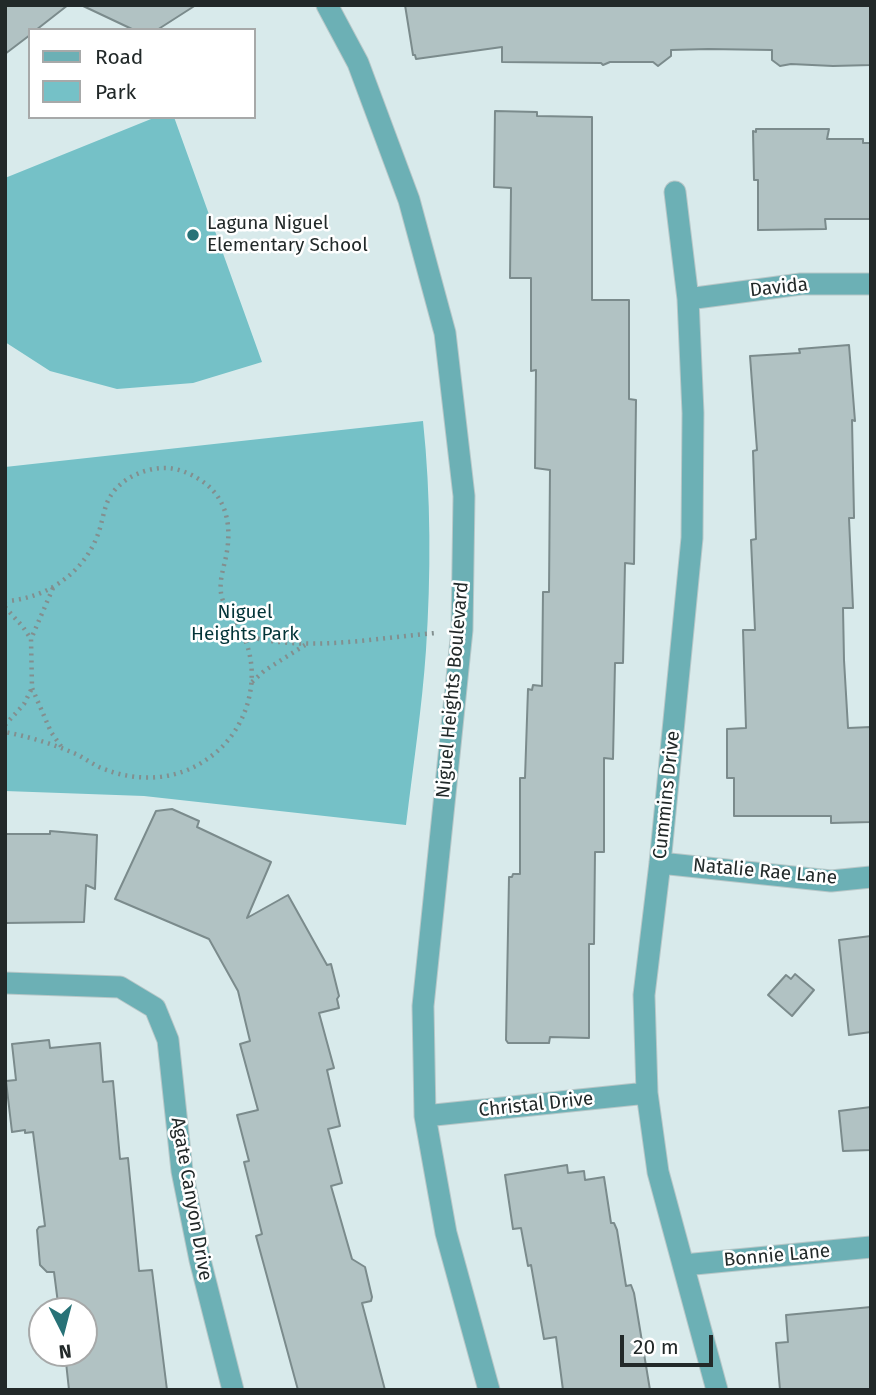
<!DOCTYPE html>
<style>
body{margin:0}
#map{position:relative;width:876px;height:1395px;overflow:hidden;background:#d8eaeb;font-family:"Fira Sans",sans-serif}
canvas{display:block}
.frame{position:absolute;inset:0;border:7px solid #222929;pointer-events:none}
.legend{position:absolute;left:28px;top:28px;width:228px;height:91px;box-sizing:border-box;background:#fff;border:2px solid #a7a9a9;margin:0;padding:9px 12px;list-style:none;font-size:21px;color:#222929}
.legend li{display:flex;align-items:center;gap:14px;height:35px}
.legend b{width:35px;border:2px solid #a7a9a9}
.north{position:absolute;left:28px;top:1297px;width:70px;height:70px;box-sizing:border-box;background:#fff;border:2px solid #a7a9a9;border-radius:50%;rotate:174deg;font-size:19px;font-weight:700;line-height:28px;text-align:center;color:#222929}
.north::after{content:'';display:block;margin:auto;width:24px;height:32px;background:#287277;clip-path:polygon(50% 0,100% 100%,50% 72%,0 100%)}
.scale{position:absolute;left:620px;top:1335px;width:93px;height:32px;box-sizing:border-box;border:4px solid #222929;border-top:0;padding-left:9px;font-size:21px;line-height:24px;white-space:nowrap;color:#222929;-webkit-text-stroke:5px #fff;paint-order:stroke}
</style>
<div id="map">
<canvas width="876" height="1395"></canvas>
<div class="frame"></div>
<ul class="legend">
<li><b style="height:9px;background:#6cb0b5"></b>Road</li>
<li><b style="height:19px;background:#75c1c7"></b>Park</li>
</ul>
<div class="north">N</div>
<div class="scale">20 m</div>
</div>
<script>
const g = document.querySelector('canvas').getContext('2d');
g.lineJoin = 'round';
function fillPath(path, color) { g.fillStyle = color; g.fill(path, 'evenodd'); }
function stroke(path, color, width, dash) { g.strokeStyle = color; g.lineWidth = width; g.lineCap = dash ? 'butt' : 'round'; g.setLineDash(dash || []); g.stroke(path); }
function label(font, color, halo, rows, align = 'center') {
  g.font = font + ' "Fira Sans",sans-serif'; g.lineWidth = 5; g.setLineDash([]); g.textBaseline = 'middle'; g.strokeStyle = halo; g.fillStyle = color; for (const [text, x, y, turn = 0] of rows) {
    g.save(); g.translate(x, y); g.rotate((+turn || 0) * Math.PI / 180); g.textAlign = isNaN(turn) ? turn : align; if (halo) g.strokeText(text, 0, 0); g.fillText(text, 0, 0); g.restore();
  }
}
fillPath(new Path2D(`
 M156,117H174L262,362L193,383L117,389L50,371L5,342V178Z
 M423,421C431,497 431,575 426,650C422,708 413,767 406,825L144,796L5,791V467Z`), '#75c1c7');
const building = new Path2D(`
 M5,5H68L36,30H30V35L5,54Z
 M81,5H196L157,30H134Z
 M405,5H871V65L833,66L791,64L780,66L772,60V50L708,49L671,50V56L658,66L653,62H610L603,65L601,63L502,62V47L416,59L415,55H413Z
 M495,111L537,112V116L592,117V300H629V399L636,400L634,564L625,563L623,663H615L613,759L604,758V852H595L594,944H589V1038L550,1037L549,1043H508L506,1040L509,877H512L513,874H520V778H525L528,689L532,690L533,685L542,686L543,592H549L550,470L535,468L536,370L531,371V278H510L511,188L494,187Z
 M756,129H829L827,139H863V143H871V219H825L826,229L758,230V180H754L753,131L756,132Z
 M849,345L855,421L852,420L854,516V518H849L853,608H843L844,660L848,728L871,727V822L831,823V816H734V778H727V729L746,728L743,630H755L751,540L756,539L753,451L757,450L750,356L800,353L799,349Z
 M172,809L199,821L197,827L271,862L247,918L288,895L327,965L331,964L339,996L337,999L339,1008L319,1013L334,1068L327,1070L340,1126L328,1129L342,1183L331,1186L352,1259L365,1267L372,1297L371,1301L362,1303L385,1390H298L256,1236L262,1234L244,1162L249,1161L237,1115L258,1110L240,1044L250,1041L238,991L209,939L115,899L156,811Z
 M50,831L97,835L95,889L86,885L84,922L5,923V834H50Z
 M871,936V1032L849,1035L839,940Z
 M795,974L814,990L792,1016L768,995L786,975L791,979Z
 M49,1040L50,1048L100,1043L103,1082L113,1081L120,1159L128,1158L139,1271L152,1270L167,1390H69L65,1353H84V1311H59L54,1272H47L40,1265L37,1230L39,1227L45,1226L33,1132L25,1133V1130L12,1132L6,1081L16,1080L12,1044Z
 M871,1107V1150L843,1151L839,1111Z
 M567,1165L568,1173L584,1171L585,1180L604,1177L611,1223H614L617,1230L626,1286L631,1285L634,1293L650,1390H563L556,1337L544,1339L531,1265L528,1266L521,1228L513,1229L505,1175Z
 M871,1307V1390H780L776,1343L788,1342L786,1315Z`);
fillPath(building, '#b1c2c3');
stroke(building, '#7b8b8c', 2);
const street = new Path2D(`
 M327,5L358,63L409,200L445,333L464,496L462,630L423,1006L425,1116L446,1233L489,1390
 M675,192L688,299L693,413L692,538L660,863L644,995L647,1093L658,1172L717,1390
 M688,299L801,284H871
 M660,863L831,881L871,877
 M5,983L120,987L155,1008L168,1040L182,1171L200,1260L233,1390
 M425,1116L647,1093
 M684,1265L871,1247`);
stroke(street, '#b7c7c8', 23);
stroke(new Path2D(`
 M53,588L31,639L32,688L51,732L63,749
 M5,601C46,599 84,573 98,534C102,524 103,513 107,503C115,482 140,469 162,468C178,467 194,475 206,484C227,501 231,526 227,551C225,565 219,578 221,593C223,608 236,621 243,635C262,675 249,726 214,754C181,781 138,784 99,767C91,763 84,758 76,754C53,744 30,737 5,732
 M5,607L23,627L31,639
 M244,635C303,653 375,638 436,633
 M252,682L264,671L305,645
 M5,725L24,704L32,688`), '#828f8f', 4.5, [2, 5]);
stroke(street, '#6cb0b5', 21);
for (const [x, y, r, color] of [
 [193,235,7,"#287277"]
]) { const dot = new Path2D(); dot.arc(x, y, r, 0, 2 * Math.PI); g.fillStyle = color; g.fill(dot); stroke(dot, '#fff', 2.5); }
label('19px', '#222929', '#fff', [
 ["Laguna Niguel",207,224],
 ["Elementary School",207,246]
], 'left');
label('19px', '#222929', '#fff', [
 ["Davida",779,288,-6],
 ["Niguel Heights Boulevard",453,690,-85],
 ["Cummins Drive",667,795,-84],
 ["Natalie Rae Lane",765,872,5],
 ["Christal Drive",536,1105,-6],
 ["Agate Canyon Drive",191,1199,80],
 ["Bonnie Lane",777,1256,-5]
]);
label('19px', '#023438', '#fff', [
 ["Niguel",245,613],
 ["Heights Park",245,635]
]);
</script>
